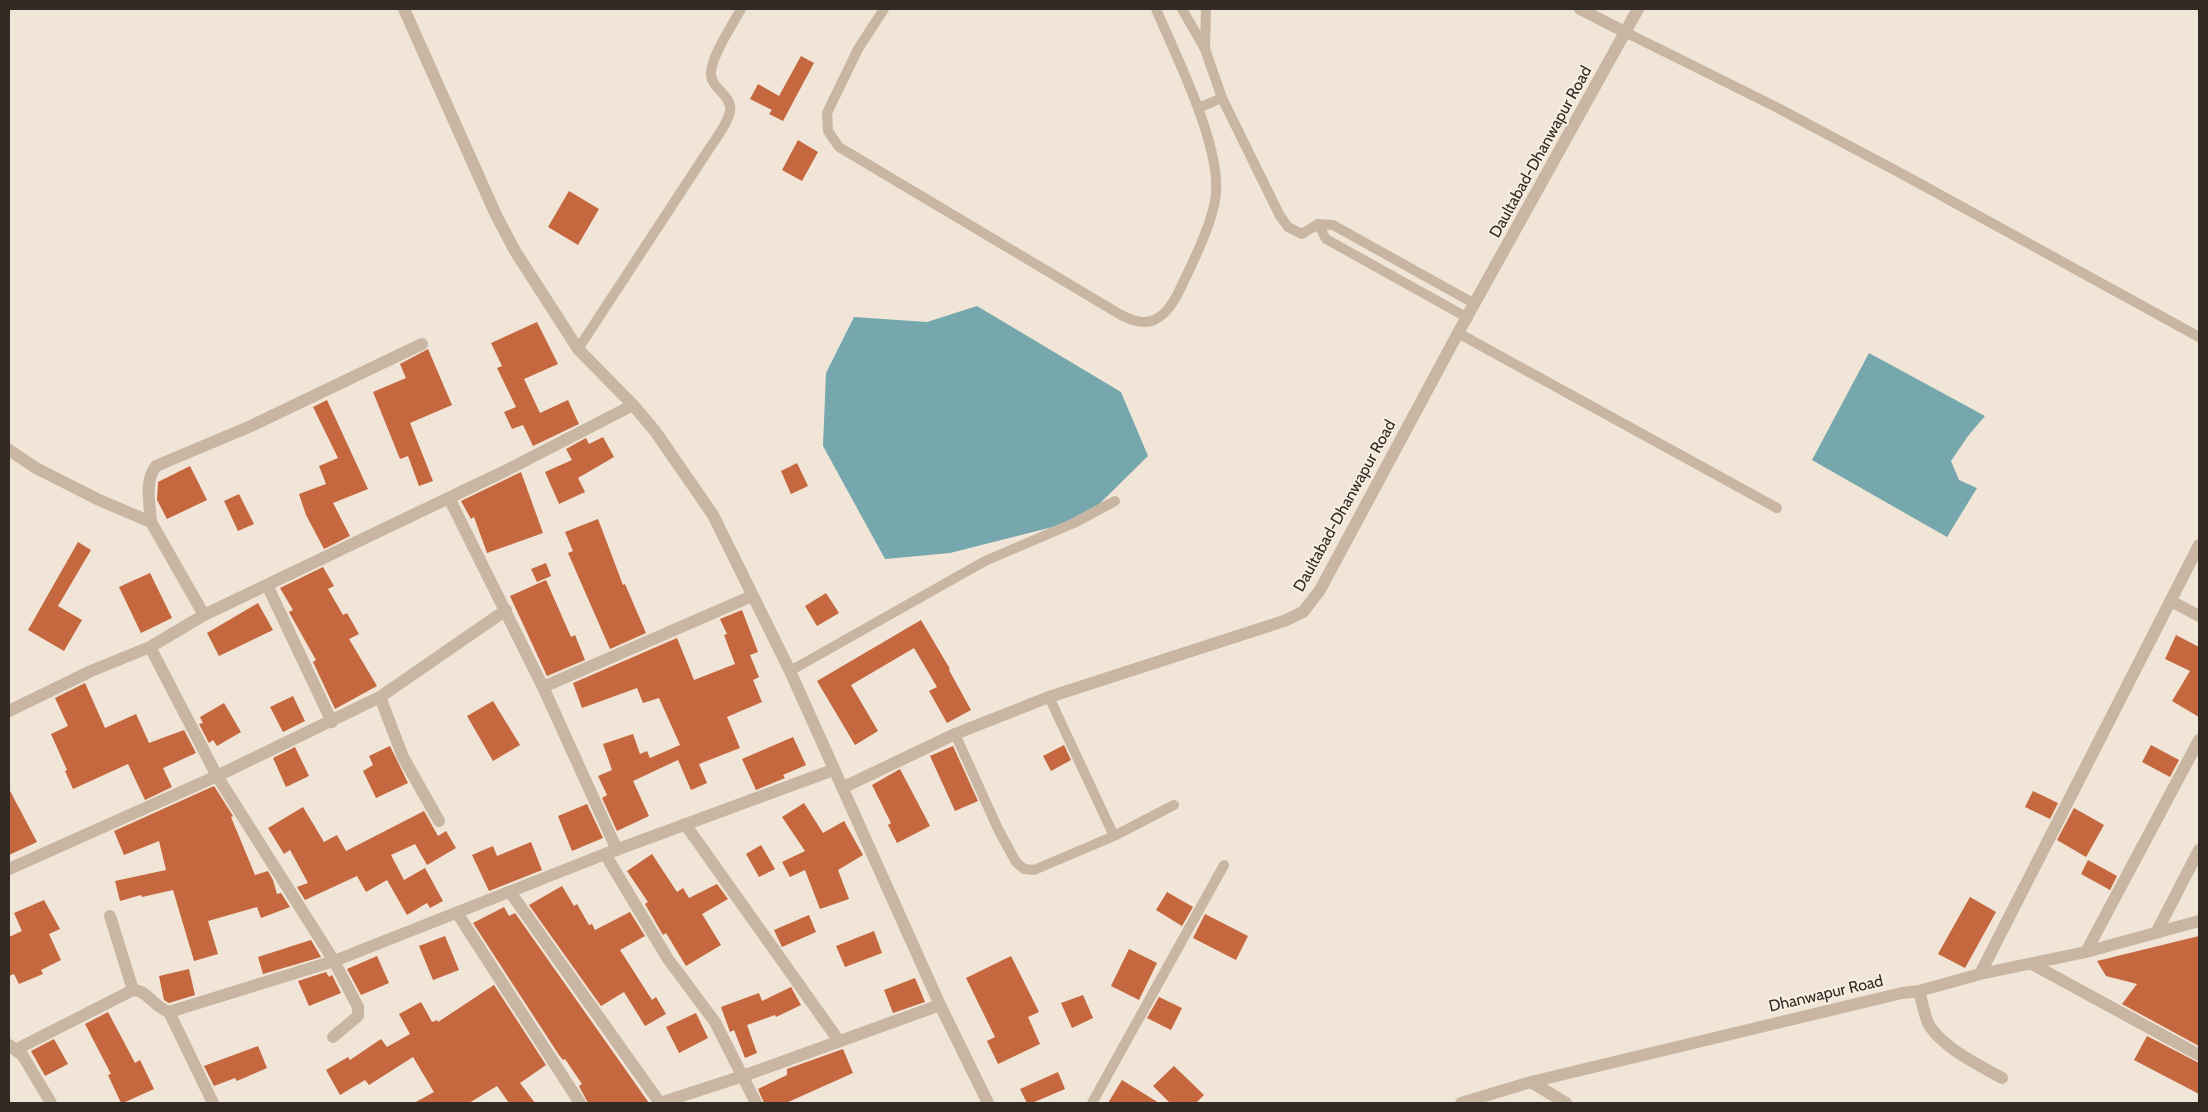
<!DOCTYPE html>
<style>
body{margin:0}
#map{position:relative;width:2208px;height:1112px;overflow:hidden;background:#f0e5d6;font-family:Cabin,sans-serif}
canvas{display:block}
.frame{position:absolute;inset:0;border:10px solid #322a25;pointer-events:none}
</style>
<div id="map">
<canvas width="2208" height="1112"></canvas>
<div class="frame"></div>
</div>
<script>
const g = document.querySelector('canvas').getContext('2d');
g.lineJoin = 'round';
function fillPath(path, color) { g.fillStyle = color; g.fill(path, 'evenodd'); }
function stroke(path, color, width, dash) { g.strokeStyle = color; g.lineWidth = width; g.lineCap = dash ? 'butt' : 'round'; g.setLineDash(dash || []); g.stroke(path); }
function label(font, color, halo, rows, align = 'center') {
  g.font = font + ' Cabin,sans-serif'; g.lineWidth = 4; g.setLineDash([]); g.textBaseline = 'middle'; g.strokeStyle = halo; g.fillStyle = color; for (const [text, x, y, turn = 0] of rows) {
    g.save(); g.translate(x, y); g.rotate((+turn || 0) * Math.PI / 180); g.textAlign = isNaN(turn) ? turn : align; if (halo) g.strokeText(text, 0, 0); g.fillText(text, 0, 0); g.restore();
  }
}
fillPath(new Path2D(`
 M977,306L1121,392L1148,456L1084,519L950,553L885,559L823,446L826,373L854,317L927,322Z
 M1869,353L1985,416L1968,436L1951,461L1959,480L1977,488L1947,537L1812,460Z`), '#76a7ad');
fillPath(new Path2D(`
 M801,56L814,63L783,121L769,114L772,110L750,99L758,84L779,96Z
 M798,140L818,152L802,181L782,170Z
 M569,191L599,209L578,245L548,227Z
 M537,322L558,364L524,379L540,413L568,400L579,424L533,446L523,425L512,429L504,412L516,407L497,368L502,366L491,343Z
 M428,349L452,405L410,423L433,481L419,486L408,456L400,459L373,392L406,378L400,364Z
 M327,400L368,489L333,503L350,536L324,549L306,515L299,494L326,484L319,466L338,458L313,407Z
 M603,437L614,457L578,478L585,492L559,504L545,472L572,460L566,449L586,438L589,444Z
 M797,463L808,486L791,494L781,471Z
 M190,466L207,500L167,519L157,500L158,482Z
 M521,472L543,533L487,553L474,517L471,519L461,501Z
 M239,494L254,524L238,531L224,501Z
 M598,519L623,585L625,584L646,633L610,649L568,553L573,551L565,532Z
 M78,542L91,550L58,606L82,620L64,651L28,630Z
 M546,563L551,576L537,582L531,569Z
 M323,567L334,586L328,589L343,615L347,613L359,634L349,639L377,686L335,709L313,662L316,660L290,614L289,612L293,610L280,588Z
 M150,573L172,618L141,633L119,587Z
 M546,580L571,637L575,635L585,660L547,676L510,596Z
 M826,593L839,613L817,626L805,606Z
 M258,603L273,630L219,656L207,633Z
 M742,610L758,652L750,655L759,677L753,680L762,702L727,717L740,748L699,764L707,783L691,790L678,760L633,781L649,816L617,831L602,798L607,795L598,776L612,770L603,744L633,734L640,754L647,751L650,758L680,745L659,698L643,703L637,688L582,708L573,683L677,638L694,680L735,664L724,635L727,634L720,619Z
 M921,620L950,669L949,670L971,710L947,723L929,691L937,687L914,648L851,685L878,731L855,745L817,681Z
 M2176,635L2199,647V717L2172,701L2190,671L2165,659Z
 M85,683L105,728L136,714L149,743L184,730L196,753L163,768L172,787L145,800L128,764L73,789L65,771L67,770L51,734L68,726L55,698Z
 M293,696L305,721L283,732L270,707Z
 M493,701L520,745L493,761L467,716Z
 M224,703L241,732L217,746L213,740L209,743L199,724L203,723L200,717Z
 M793,737L806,765L783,775L785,778L756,790L742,759Z
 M1064,745L1071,760L1051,771L1043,756Z
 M2151,745L2179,760L2170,777L2142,762Z
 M390,746L408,783L376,798L363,771L373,765L369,756Z
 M953,746L978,801L955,811L930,756Z
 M295,747L309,776L286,787L273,758Z
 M900,769L930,826L897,843L888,825L891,823L872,785Z
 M214,786L233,816L231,817L255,875L268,871L273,880L277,894L281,893L290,907L261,918L257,907L208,921L218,954L194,961L173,890L142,897L141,895L120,901L115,881L166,870L159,841L124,855L114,831Z
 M9,789L37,842L9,855Z
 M2033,791L2058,803L2050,819L2025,807Z
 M804,803L823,833L844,821L863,855L838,870L849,899L820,909L805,870L790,877L782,862L805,851L782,817Z
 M587,804L603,838L572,851L558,816Z
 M303,807L324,842L337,835L346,851L424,811L438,836L446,831L456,848L427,865L415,844L391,855L404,880L425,868L443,901L430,908L427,903L407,915L387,880L366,892L357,876L305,900L297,887L308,883L290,850L284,854L268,828Z
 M2074,808L2104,825L2086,857L2057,840Z
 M531,842L542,870L489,891L472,855L493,846L497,856Z
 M761,845L775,869L759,877L746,854Z
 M652,854L677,892L683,888L689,898L717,884L728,899L702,914L721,945L686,966L666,933L663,935L645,904L648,902L627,871Z
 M2088,860L2117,876L2110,890L2081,874Z
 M562,886L574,906L577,904L589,925L592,924L595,930L630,912L645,936L620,950L652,1000L656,997L666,1014L645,1026L624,992L601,1006L529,905Z
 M1167,892L1193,907L1182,926L1156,910Z
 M1970,897L1996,912L1965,968L1938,954Z
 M44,900L60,929L49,934L61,960L41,970L43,974L19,984L14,974L9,976V937L22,931L14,913Z
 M504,907L509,916L515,913L649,1103H588L579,1086L582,1084L565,1059L563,1060L559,1055L473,923Z
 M1205,914L1248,936L1236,960L1193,938Z
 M809,915L816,932L782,947L774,930Z
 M874,931L882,953L845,967L836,946Z
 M445,936L459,970L433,980L419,946Z
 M2199,936V1046L2122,1004L2137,984L2106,976L2097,961Z
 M311,940L321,957L263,974L258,957Z
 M1129,949L1157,963L1139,1000L1111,986Z
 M377,956L389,983L361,995L347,969Z
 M1011,956L1039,1012L1028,1017L1040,1044L998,1064L987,1041L995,1037L966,978Z
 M189,969L195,995L169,1003L164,1000L159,976Z
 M326,972L329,977L332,975L341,993L309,1006L298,981Z
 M915,978L925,1002L893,1013L884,990Z
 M494,985L546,1065L520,1083L535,1103H509L497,1086L469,1103H414L434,1092L413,1057L369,1085L365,1080L340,1095L326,1070L348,1057L350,1060L381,1039L387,1047L410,1034L399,1014L421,1002L432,1022L437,1020L438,1022Z
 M791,987L801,1005L776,1017L775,1015L747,1025L757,1053L745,1058L734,1030L730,1032L721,1007L759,993L762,1001Z
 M1083,995L1093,1018L1072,1028L1061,1003Z
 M1159,997L1182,1008L1171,1030L1147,1018Z
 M108,1012L135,1063L140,1060L154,1089L123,1103H121L108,1075L111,1074L85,1024Z
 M696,1013L708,1038L679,1053L666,1027Z
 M2147,1036L2199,1063V1094L2134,1060Z
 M54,1039L68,1064L45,1076L31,1051Z
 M258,1046L267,1068L237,1081L235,1078L214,1086L204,1066Z
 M843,1049L853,1073L786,1103H764L758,1089L787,1075V1069Z
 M1174,1066L1204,1095L1196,1103H1170L1153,1086Z
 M1058,1072L1065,1089L1032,1103H1027L1020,1089Z
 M1122,1080L1159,1103H1108Z`), '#c5673f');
stroke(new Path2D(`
 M884,9L858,49L827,113L828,131L839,147L1121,315C1127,318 1136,322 1143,322C1163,323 1175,301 1182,285C1194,260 1214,220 1216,193C1220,143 1176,56 1156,9
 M1182,9L1205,49L1222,98L1280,216L1288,227L1302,234L1318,224L1333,225L1475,304
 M1625,32L1774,106L1904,175L2199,337
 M1205,48L1206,9
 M1198,108L1222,98
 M1318,224L1326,239L1468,318
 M1458,333L1777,508
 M578,349L711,146C718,136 727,124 730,112C734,96 709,88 711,72C712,55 733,24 741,9
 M790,671L985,561L1074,523L1115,501
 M1049,697L1114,836
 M955,734L999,831L1016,862L1024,869L1034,870L1114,836L1174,805
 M1092,1103L1224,865`), '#c8b6a3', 10);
stroke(new Path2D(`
 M404,9L496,215L515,251L578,349L633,405L655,431L713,515L790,671L940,1005L988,1103
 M1580,9L1625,32
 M9,450L36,468L99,500L151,522L204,615
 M449,498L543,687L617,850
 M151,522C150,504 144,481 156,466L251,426L422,344
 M267,585L332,722
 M2171,601L2199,616
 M150,647L217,776L334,961L358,1007V1016L333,1037
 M543,687L752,596
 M380,697L403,757L439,821
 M9,711L91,671L150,647L204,615L505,471L633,405
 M842,788L955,734L1049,697L1284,621L1303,612L1320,590L1458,333L1638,9
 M685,824L839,1041
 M605,854L668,959L715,1022L756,1103
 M9,869L217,776L380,697L506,610
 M510,892L660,1103
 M457,913L580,1103
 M110,916L133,990
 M2156,933L2199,850
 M2086,952L2199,740
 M2032,964L2199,1055
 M1980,974L2199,545
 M1919,991C1922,1001 1924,1015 1929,1025C1943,1048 1979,1065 2002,1078
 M169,1012L213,1103
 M9,1045L23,1056L51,1103
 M17,1049L133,990C147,990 155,1008 169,1012L334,961L605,854L833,770
 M1531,1082L1566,1103
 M660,1103L743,1076L940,1005
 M1461,1103L1531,1082L1902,993L1919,991L1980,974L2086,952L2199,921`), '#c8b6a3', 12);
label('16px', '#322a25', '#f8efe2', [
 ["Daultabad-Dhanwapur Road",1541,152,-61],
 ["Daultabad-Dhanwapur Road",1345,506,-61],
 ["Dhanwapur Road",1826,994,-13]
]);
</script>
